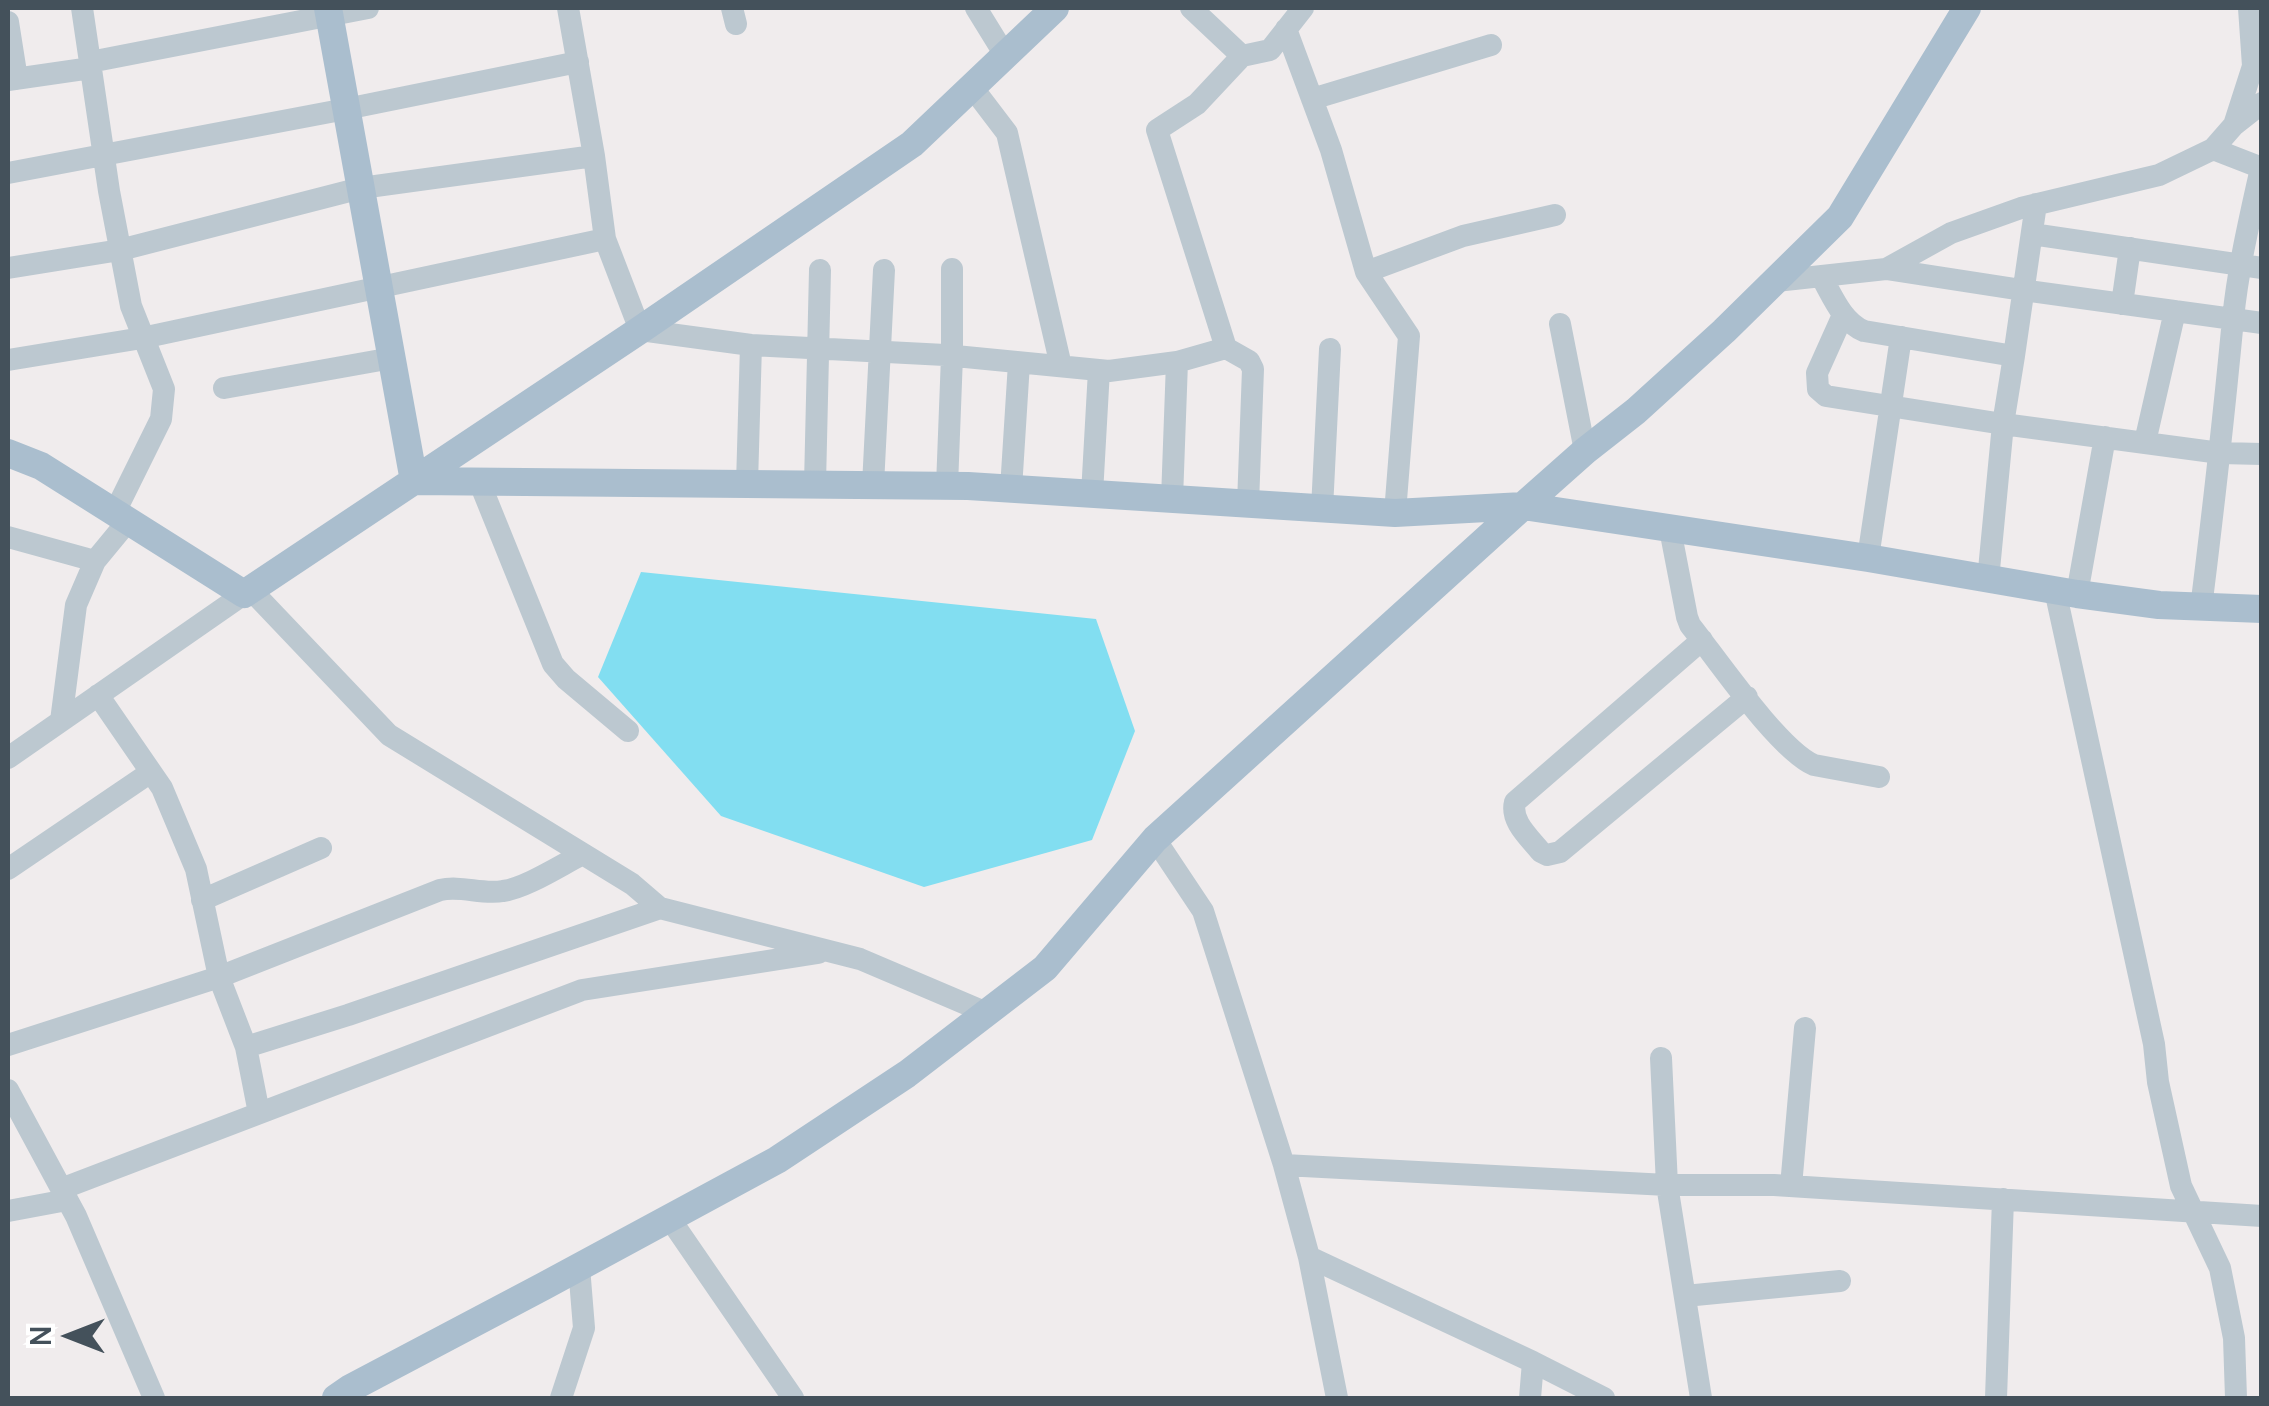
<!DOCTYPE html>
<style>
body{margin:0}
#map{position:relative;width:2269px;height:1406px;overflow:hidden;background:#f0eced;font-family:Manrope,sans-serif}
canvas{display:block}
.frame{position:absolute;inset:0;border:10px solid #44515b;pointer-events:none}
.north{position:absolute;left:20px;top:1286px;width:100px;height:100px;-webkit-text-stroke:8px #fff;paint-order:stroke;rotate:270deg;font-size:28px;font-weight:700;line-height:40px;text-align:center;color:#44515b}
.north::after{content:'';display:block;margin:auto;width:35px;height:45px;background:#44515b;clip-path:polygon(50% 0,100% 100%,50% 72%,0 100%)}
</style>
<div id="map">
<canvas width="2269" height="1406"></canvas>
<div class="frame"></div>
<div class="north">N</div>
</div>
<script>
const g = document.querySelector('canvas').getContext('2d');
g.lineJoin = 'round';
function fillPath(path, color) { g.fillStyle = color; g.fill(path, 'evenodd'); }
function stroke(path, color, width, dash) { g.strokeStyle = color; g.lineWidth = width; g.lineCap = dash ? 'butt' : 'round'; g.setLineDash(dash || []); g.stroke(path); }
fillPath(new Path2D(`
 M641,572L1096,619L1135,731L1092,840L924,887L721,816L598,677Z`), '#82def1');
stroke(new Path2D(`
 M82,8L109,191L131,306L164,389L161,419L115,512
 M568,8L594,156L605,239L640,330L751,345L945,355L1109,371L1177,362L1226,348L1157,130L1197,104L1242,56L1191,8
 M732,8L736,24
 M976,8L1005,55
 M8,22L17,79
 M1286,29L1331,150L1366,272L1463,236L1555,215
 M1242,56L1270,50L1303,8
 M90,62L368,8
 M8,80L91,68
 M972,87L1007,133L1061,366
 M1312,99L1491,45
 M2234,125L2262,103
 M2213,149L2262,168
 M8,173L346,109L578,62
 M2032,234L2262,268
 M8,268L120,250L361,188L594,156
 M1886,269L2022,290L2262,323
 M1366,272L1409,336L1395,513
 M1821,276C1832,295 1842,322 1864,331L2014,356L2036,204
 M1776,281L1886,269L1951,233L2021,208L2159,175L2213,149L2234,125L2253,66L2249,8
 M2122,304L2130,248
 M1843,315L1817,373L1818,389L1826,396L2003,424L2220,453L2262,454
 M1560,324L1585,451
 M1226,348L1249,361L1253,369L1248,504
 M8,360L142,338L605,239
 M224,388L392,358
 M2145,442L2175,311
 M479,481L553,664L566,679L628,731
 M747,484L751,345
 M815,484L820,270
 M873,485L884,270
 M947,486L952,356V269
 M1011,489L1019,363
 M1092,494L1099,370
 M1172,499L1177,362
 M1322,509L1330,349
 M1670,529L1687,617L1690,625C1717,659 1778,749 1814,765L1879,777
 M8,537L95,561
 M1868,558L1901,337
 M1988,580L2003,424L2014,356
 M251,590L389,735L632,884L660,908L860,959L987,1013
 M2055,590L2154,1044L2158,1082L2181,1186L2220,1268L2234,1338L2236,1398
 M2077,594L2105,437
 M2201,608C2213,512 2224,415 2233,319C2238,268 2250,218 2261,168
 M1702,640L1515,802C1510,821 1529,837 1541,852L1547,855L1560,852L1747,697
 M98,695L162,788L196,869L219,977L246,1047L348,1015L660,908
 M61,721L76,605L95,561L128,521
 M8,758L244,594
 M1155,839L1203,911L1284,1165L1309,1257L1337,1398
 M8,869L151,772
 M202,900L321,848
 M8,1045L219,977L440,890C461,885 482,895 503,891C526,888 561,865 583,854
 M246,1047L259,1113
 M1661,1058L1667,1185L1701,1398
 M8,1090L76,1216L154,1398
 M1284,1165L1667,1185H1774L2262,1216
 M1791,1186L1805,1028
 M61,1189L582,990L818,953
 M8,1211L67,1200
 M670,1219L793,1398
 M1309,1257L1533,1362L1604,1398
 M1685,1296L1840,1281
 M561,1398L584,1328L579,1267
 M1530,1398L1533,1362
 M1996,1398L2003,1199`), '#bcc8d0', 22);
stroke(new Path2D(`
 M328,8L414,481L968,486L1395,513L1523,506L1868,558L2077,594L2159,605L2262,609
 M8,453L41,466L244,594L640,330L912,144L1055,8
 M336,1398L349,1389L544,1286L777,1160L907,1074L1045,968L1155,839L1523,506L1585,451L1636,411L1724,331L1840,217L1967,8`), '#aabece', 28);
</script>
